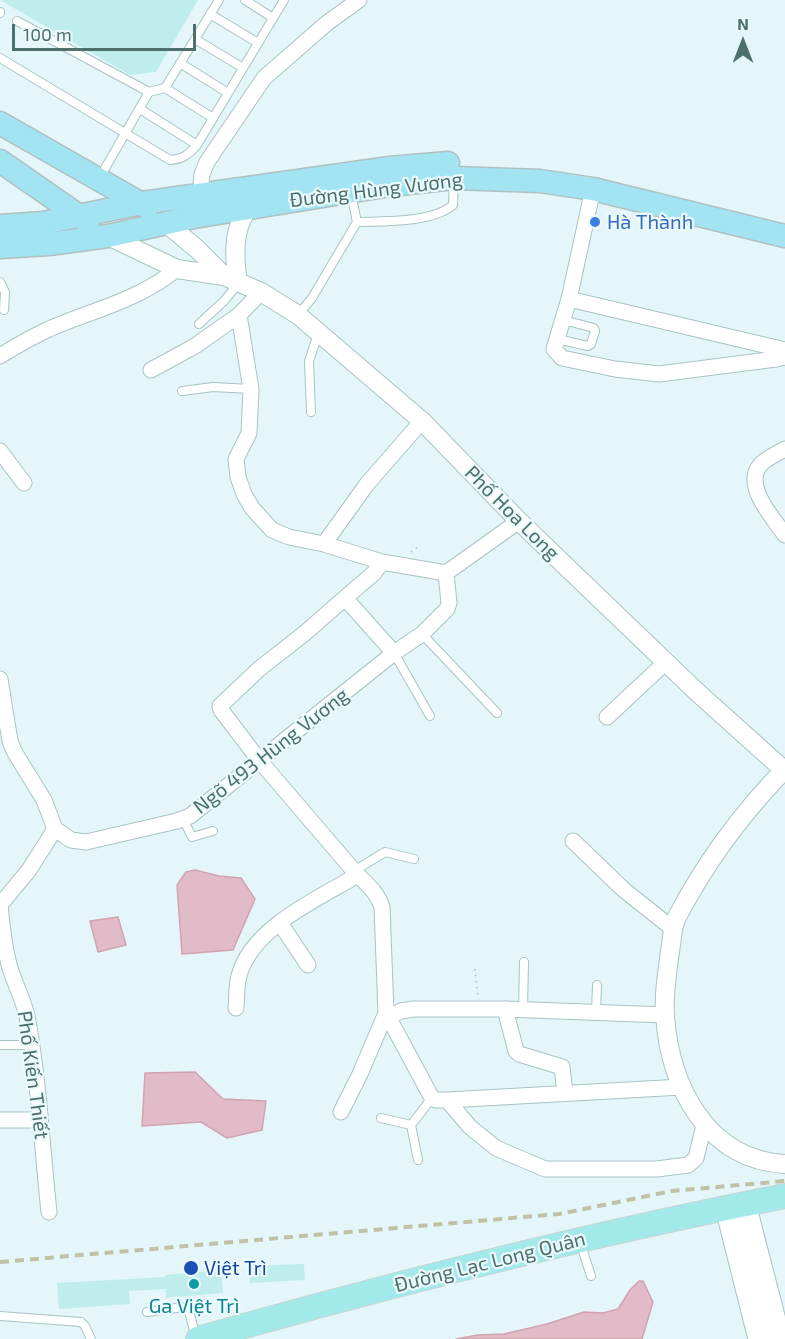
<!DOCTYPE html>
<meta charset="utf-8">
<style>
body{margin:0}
#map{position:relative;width:785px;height:1339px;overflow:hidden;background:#e5f6fa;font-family:"Exo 2",sans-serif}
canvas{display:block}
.north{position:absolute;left:713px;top:12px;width:60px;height:60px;-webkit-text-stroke:4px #ebfafd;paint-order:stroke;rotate:0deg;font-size:16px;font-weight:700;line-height:24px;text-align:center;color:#4d706d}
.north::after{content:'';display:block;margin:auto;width:21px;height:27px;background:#4d706d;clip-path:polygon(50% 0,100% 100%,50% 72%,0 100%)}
.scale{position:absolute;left:12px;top:24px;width:184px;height:27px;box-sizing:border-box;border:3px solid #4d706d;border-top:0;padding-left:8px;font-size:18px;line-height:21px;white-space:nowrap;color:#4d706d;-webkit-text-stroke:4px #ebfafd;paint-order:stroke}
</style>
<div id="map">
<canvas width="785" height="1339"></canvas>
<div class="north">N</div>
<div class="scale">100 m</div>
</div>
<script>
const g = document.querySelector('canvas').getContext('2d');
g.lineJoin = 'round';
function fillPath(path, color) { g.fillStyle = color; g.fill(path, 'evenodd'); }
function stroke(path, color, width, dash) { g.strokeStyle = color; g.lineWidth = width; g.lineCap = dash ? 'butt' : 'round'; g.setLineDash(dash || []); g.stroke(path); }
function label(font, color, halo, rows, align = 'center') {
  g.font = font + ' "Exo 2",sans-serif'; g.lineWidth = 4.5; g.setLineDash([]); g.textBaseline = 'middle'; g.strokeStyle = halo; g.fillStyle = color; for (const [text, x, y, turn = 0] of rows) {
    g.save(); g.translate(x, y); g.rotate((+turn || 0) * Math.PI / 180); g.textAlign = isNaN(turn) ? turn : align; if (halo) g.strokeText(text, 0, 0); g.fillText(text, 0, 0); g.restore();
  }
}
const water = new Path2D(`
 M195,870L219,876L241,878L255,899L233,950L182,954L177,885L186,872Z
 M118,917L126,945L98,952L90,921Z
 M195,1072L223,1099L266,1101L262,1130L227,1138L201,1122L142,1126L145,1073Z
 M639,1281H643L653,1302L642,1339H456L478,1335L504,1334L547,1324L584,1312L603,1313L618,1309L630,1290Z`);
fillPath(water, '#e1bbc7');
stroke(water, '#d2a3b0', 1.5);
fillPath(new Path2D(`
 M0,0H198L156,72L130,75Z
 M304,1264L305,1280L250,1283L249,1266Z
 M221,1270L223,1293L166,1298V1289L129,1291L130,1304L59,1309L57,1283L165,1277V1275Z`), '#bfedeb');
const service = new Path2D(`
 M245,0L273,18
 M0,13V12
 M210,14L258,43
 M17,21L149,92L100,177
 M195,39L243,68
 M0,58L170,160C183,159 188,155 197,145L284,0
 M180,63L228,93
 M165,88L213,118
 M149,92L165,88L219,0
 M140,109L197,145
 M357,222C383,221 432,223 453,205L454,179
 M0,282L5,292L4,310
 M298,315L312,298L357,222L351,193
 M199,324L224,301L238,284
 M557,339L588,346L591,344L595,331L594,328L563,320
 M182,391L213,387L251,389
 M311,412L309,361L318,334
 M422,634L497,713
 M394,653L430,716
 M183,819L192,837L213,831
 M354,871L385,852L414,859
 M523,1009L524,962
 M596,1012L597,985
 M0,1045H31
 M381,1118L411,1125L432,1098
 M411,1125L418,1160
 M580,1242L591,1276
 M188,1307L196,1338
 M147,1312L206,1304
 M0,1316L81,1322L85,1326L91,1339`);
const minor = new Path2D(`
 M593,189L569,299L785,350
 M200,196L202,174L207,162L264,78L327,23L359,0
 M261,292L239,315L251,389L249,433L236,459L238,477L244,494L252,508L272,530L289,537L324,544L382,562L446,573L519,521
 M569,299L554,349L562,358L615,369L659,374L776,359L785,357
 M0,356C16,346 32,337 49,329C93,310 139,300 177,269
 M151,370L195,346L239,315
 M785,449C778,453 767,458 761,464C742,485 773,518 785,535
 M0,451L24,483
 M324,544L367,484L422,421
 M382,562L374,573L353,591L305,633L259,669L220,706L221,710L259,760L354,871C365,883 377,891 382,907L386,1013L432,1098L436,1100H447L682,1087
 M345,598L394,653
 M0,679L10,741L15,753L44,800L55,829L71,840L86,842L177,821L190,816L394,653L422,634L447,609L449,603L446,573
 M607,717L666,662
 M573,841L624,890L673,929
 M0,905C2,926 4,947 10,968C15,984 23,999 27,1016C39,1080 42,1147 49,1212
 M0,905L29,870L55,829
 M280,923L308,965
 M236,1008C237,998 236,986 239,976C251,928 319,898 358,875
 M505,1009L516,1051L519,1054L562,1067L565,1093
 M389,1017L401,1011L413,1009H505L665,1015
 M447,1100L470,1127L496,1148L545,1169H657L688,1165L696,1158L704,1125
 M341,1112L360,1074L386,1013
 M0,1120H39`);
const tertiary = new Path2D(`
 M166,223L197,249L224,276
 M108,236L177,269L224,276L261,292L298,315L422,421L519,521L577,577L697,692L785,771
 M238,282C234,258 232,228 249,208
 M785,769C741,814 705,863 676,919L673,929C670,957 663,988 665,1016C670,1086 707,1160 785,1164`);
const secondary = new Path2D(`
 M745,1204L776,1324L777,1339
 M726,1208L759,1339`);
const primary = new Path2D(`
 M0,123L147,207
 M0,161L88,222
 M0,226L43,223L142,203L390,168L448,163
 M0,247L49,244L108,236L194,217L391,185L454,178L540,181L593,189L785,236`);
const trunk = new Path2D(`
 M198,1339C392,1284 587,1235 785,1196`);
stroke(service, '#a7c4c4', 10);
stroke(minor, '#a7c4c4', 17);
stroke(tertiary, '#a7c4c4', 20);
stroke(secondary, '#a4c5c5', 23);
stroke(primary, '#b1c0bf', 25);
stroke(trunk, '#cad4d3', 26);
stroke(new Path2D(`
 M411,552L418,547
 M475,969L478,997`), '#a3d1cf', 2, [1.5, 4.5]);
stroke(service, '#fff', 8);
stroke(minor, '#fff', 15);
stroke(tertiary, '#fff', 18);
stroke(secondary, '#fff', 21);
stroke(primary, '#a3e4f3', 22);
stroke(trunk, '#a2e9ea', 24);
stroke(new Path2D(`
 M0,1262L559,1214L672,1191L785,1181`), '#bfc2a5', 4, [9, 6]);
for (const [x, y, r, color] of [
 [595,222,6,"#3f7fe0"],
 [191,1268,8,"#1a4fb4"],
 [194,1284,6,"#0f9aa8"]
]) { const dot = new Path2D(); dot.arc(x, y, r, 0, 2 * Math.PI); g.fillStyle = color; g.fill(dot); stroke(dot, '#ebfafd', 2); }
label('20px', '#4d706d', '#ebfafd', [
 ["Đường Hùng Vương",376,190,-7],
 ["Phố Hoa Long",512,513,45],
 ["Ngõ 493 Hùng Vương",271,751,-38],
 ["Phố Kiến Thiết",33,1075,82],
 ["Đường Lạc Long Quân",490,1262,-14]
]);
label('20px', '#366cbe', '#ebfafd', [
 ["Hà Thành",607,222]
], 'left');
label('20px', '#164399', '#ebfafd', [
 ["Việt Trì",204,1268]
], 'left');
label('20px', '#0d838f', '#ebfafd', [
 ["Ga Việt Trì",194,1306]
]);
</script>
